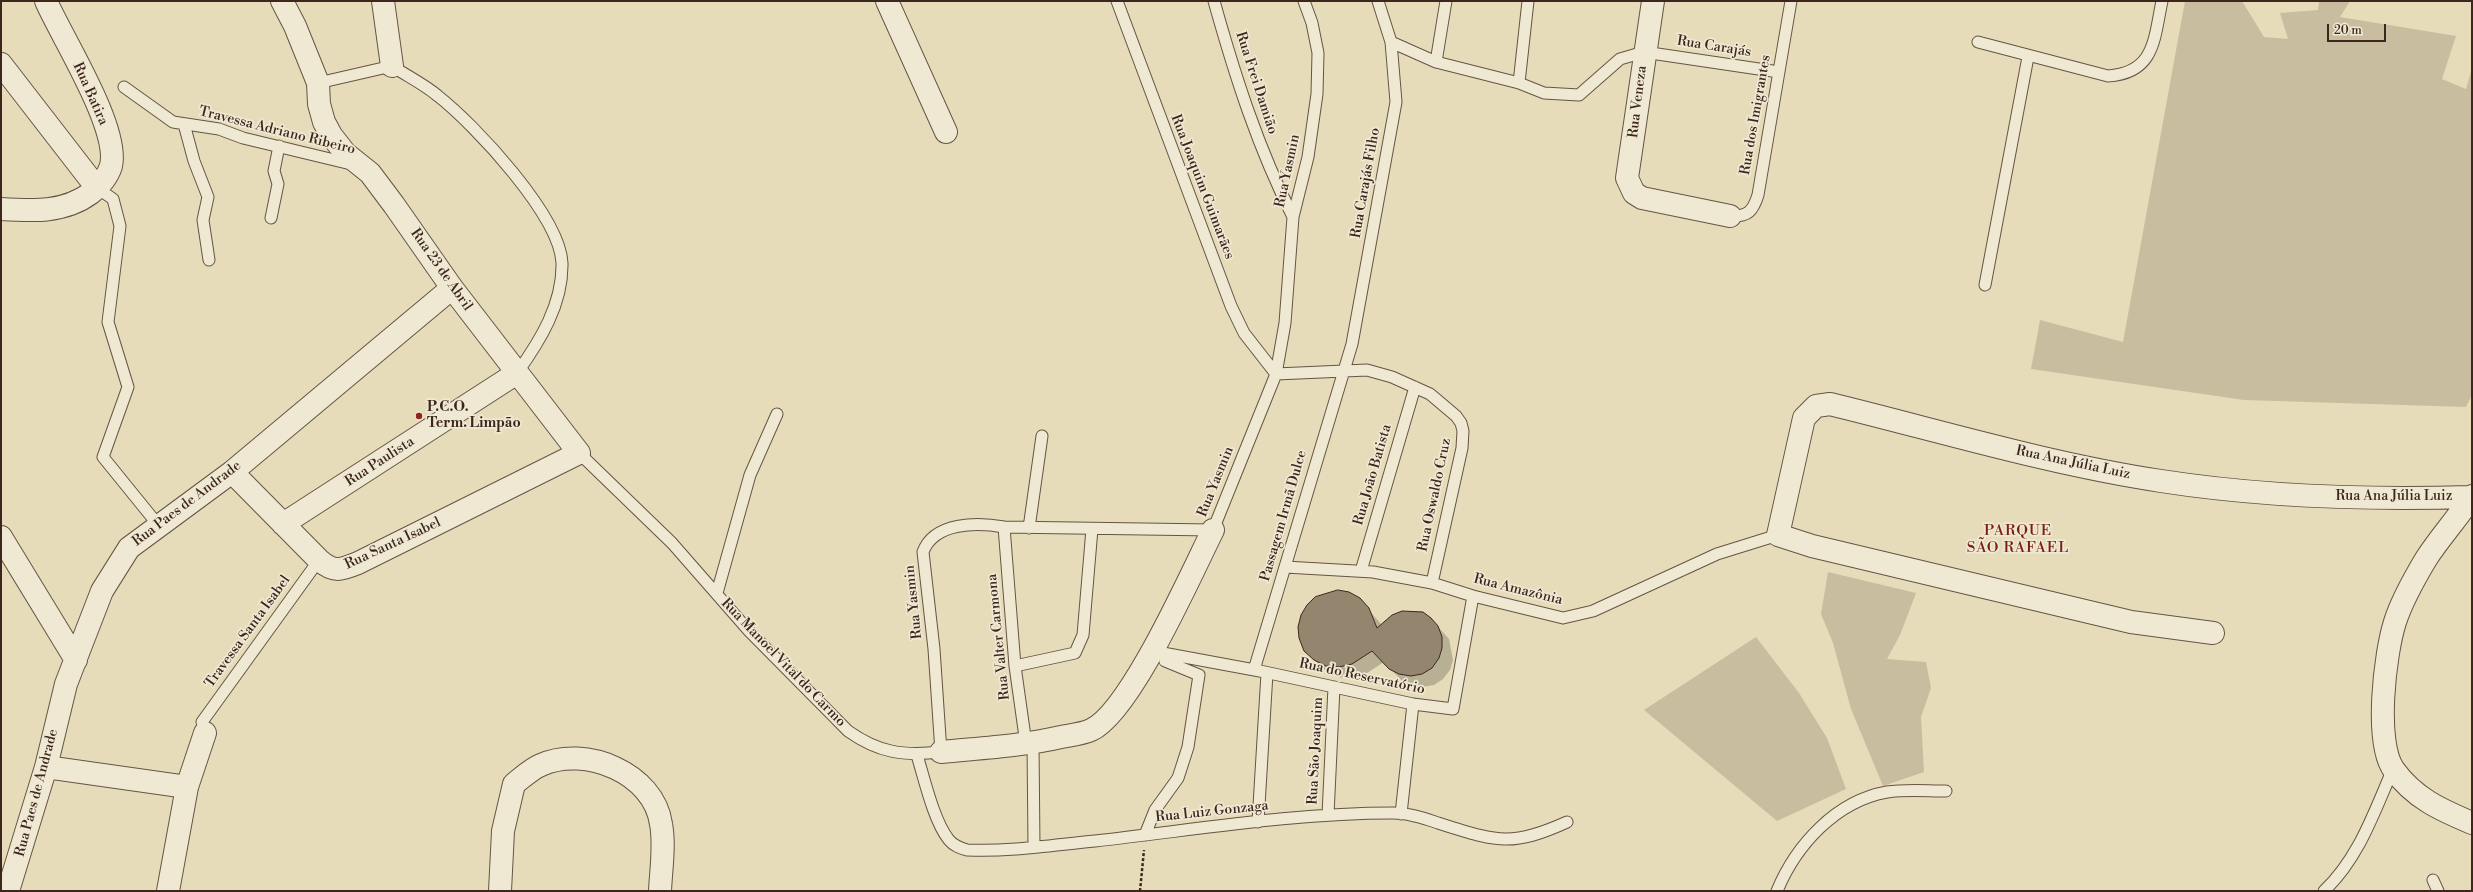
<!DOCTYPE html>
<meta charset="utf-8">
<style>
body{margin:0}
#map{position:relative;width:2473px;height:892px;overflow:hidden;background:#e6dcba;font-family:"Libre Bodoni",serif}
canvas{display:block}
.frame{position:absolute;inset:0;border:2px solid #3c261e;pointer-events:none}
.scale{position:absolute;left:2327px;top:24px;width:59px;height:18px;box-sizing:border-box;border:2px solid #3c261e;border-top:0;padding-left:5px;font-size:12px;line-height:14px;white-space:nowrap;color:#3c261e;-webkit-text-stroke:3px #efe8d2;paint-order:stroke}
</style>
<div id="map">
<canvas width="2473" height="892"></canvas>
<div class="frame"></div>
<div class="scale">20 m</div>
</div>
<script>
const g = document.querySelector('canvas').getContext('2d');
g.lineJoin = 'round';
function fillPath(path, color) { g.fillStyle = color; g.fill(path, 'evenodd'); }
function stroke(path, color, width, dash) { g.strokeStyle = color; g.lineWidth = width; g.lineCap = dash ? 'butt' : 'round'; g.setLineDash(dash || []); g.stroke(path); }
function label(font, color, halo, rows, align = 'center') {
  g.font = font + ' "Libre Bodoni",serif'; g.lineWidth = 3.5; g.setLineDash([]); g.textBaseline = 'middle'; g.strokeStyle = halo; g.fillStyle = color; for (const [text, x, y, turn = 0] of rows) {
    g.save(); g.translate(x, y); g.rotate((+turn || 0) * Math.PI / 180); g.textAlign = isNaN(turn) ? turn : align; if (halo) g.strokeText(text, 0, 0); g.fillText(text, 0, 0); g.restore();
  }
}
fillPath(new Path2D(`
 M2185,1H2242L2264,37L2288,39L2280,13L2318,10L2319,1H2350L2340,17L2456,36L2442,79L2466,89L2472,68V395L2466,407L2244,400L2031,369L2040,320L2123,342Z
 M1828,572L1916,593L1900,635L1887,659L1926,662L1931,688L1921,717L1924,772L1883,786L1851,709L1833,643L1821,614Z
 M1756,637L1799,693L1827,738L1846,789L1777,821L1644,710Z`), '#c9bd9f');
fillPath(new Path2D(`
 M1338,591L1359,599L1382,625L1431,619L1449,639L1453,660L1450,670L1443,679L1434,685L1423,687L1412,686L1402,681L1384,662L1364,675L1351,679L1338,677L1326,672L1305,650L1316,598Z`), '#0003');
const building = new Path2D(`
 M1338,590L1349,592L1360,598L1369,608L1377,628L1392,615L1402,611L1423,612L1431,618L1438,626L1442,637V648L1439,658L1432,668L1422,674L1411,676L1399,674L1389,669L1372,651L1352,664L1339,667L1326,666L1314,660L1304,651L1299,638L1298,627L1301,615L1307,605L1315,597Z`);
fillPath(building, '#94856f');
stroke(building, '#3c261e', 1);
const lane = new Path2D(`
 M1117,1L1231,306L1244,333L1276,374L1367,370L1392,377L1430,394L1456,416L1461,423L1463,431L1462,448L1432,583
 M1214,1C1235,76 1258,148 1293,217
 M1391,42L1436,62L1519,83L1544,93L1579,95L1620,59L1644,52L1779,72
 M1978,42L2108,76C2155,73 2154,39 2162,1
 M1436,62L1446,1
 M318,83L392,66C407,76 424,84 438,96C475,125 560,216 562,263C563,304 540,341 517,373
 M1519,83L1528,1
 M124,87L173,122L219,129L243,138L351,164
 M184,124L194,161L208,197L203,220L209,260
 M97,188L113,199L120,226L108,322L128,387L103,457L159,526
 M1730,216C1748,217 1753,211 1758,195L1791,1
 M271,218L278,184L274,171L279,146
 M1985,285L2028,57
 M579,453L672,543L749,631L848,731C879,753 903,756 941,752L934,649L923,552C934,522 977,522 1004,527L1213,530L1276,374L1285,323L1293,217L1308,157L1317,94L1318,53L1312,23L1304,1
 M1004,527L1015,666L1026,744
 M1029,528L1042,436
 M1285,567L1373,572L1432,583L1473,596L1563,618L1593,611L1717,554L1778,535
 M1361,571L1415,387
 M717,593L750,475L777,414
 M1152,651L1260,671L1413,704L1453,709L1473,596
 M1015,666L1075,653L1083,635L1092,529
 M1254,670L1352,344L1396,102L1391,42L1378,1
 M202,722L319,560
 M1033,743L1034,847
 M917,755C924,778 934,822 949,840C954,846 960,848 967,850C1010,852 1053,845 1095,841C1194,830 1294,813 1393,813C1408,813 1424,818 1438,823C1496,841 1510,848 1567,822
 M1401,814L1413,704
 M1328,815L1334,687
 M1258,822L1267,673
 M1145,835L1155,810L1178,778L1188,747L1199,675L1165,661L1167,654
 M2433,880L2438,891
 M1777,891C1796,845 1836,801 1887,792C1906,789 1927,791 1946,791
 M2324,891C2359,858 2374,812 2393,769`);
const street = new Path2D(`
 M383,1L392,66
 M887,1L946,132
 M1653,1L1627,178L1634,193L1642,198L1730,216
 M1,64L97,188
 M1,209C33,211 64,213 91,193C99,187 108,176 111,166C120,128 62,38 46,1
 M232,472L319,560C334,573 341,570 358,563L579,453L452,288L394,205L370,173L345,153L331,135L324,122L319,104L318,83L295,26L282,1
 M2472,496C2458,518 2440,537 2426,559C2414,579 2402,600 2395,622C2385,653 2374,743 2394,770C2414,798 2441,810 2472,823
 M283,524L517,373
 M1,537L76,660
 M2213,633L2131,622L1812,546L1778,535L1804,418L1816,406L1830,404C1940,431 2049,464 2161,481C2264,497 2368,500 2471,497
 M941,752C981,748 1022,746 1061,737C1071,735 1082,734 1091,730C1130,713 1192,572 1213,530
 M46,767L187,787
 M8,891L46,767L66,684L102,591L129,548L232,472L452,288
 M168,891L187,787L205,733
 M500,891L503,831L514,784C522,778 531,769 541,765C585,745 654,773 661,824C665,845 661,869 660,891`);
stroke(lane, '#665445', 13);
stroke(street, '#665445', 24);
stroke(new Path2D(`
 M1140,891L1144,850`), '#3c261e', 2.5, [3, 2]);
stroke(lane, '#efe8d2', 11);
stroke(street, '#efe8d2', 22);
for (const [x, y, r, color] of [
 [419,416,4,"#8f2418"]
]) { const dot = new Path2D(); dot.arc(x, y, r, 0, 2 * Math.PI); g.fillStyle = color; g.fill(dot); stroke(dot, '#efe8d2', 1.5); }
label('14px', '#3c261e', '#efe8d2', [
 ["Rua Carajás",1714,47,9],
 ["Rua Frei Damião",1256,83,72],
 ["Rua Batira",90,94,66],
 ["Rua Veneza",1638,102,-83],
 ["Rua dos Imigrantes",1756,115,-80],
 ["Travessa Adriano Ribeiro",277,131,14],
 ["Rua Yasmin",1288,171,-78],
 ["Rua Carajás Filho",1366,183,-80],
 ["Rua Joaquim Guimarães",1202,187,69],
 ["Rua 23 de Abril",441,270,55],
 ["Rua Paulista",380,462,-33],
 ["Rua Ana Júlia Luiz",2073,463,12],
 ["Rua João Batista",1373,475,-74],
 ["Rua Yasmin",1216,482,-68],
 ["Rua Oswaldo Cruz",1435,495,-78],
 ["Rua Ana Júlia Luiz",2394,497],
 ["Rua Paes de Andrade",187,504,-37],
 ["Passagem Irmã Dulce",1284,516,-74],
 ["Rua Santa Isabel",393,544,-25],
 ["Rua Amazônia",1518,590,14],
 ["Rua Yasmin",914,602,-96],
 ["Travessa Santa Isabel",248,632,-54],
 ["Rua Valter Carmona",999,637,-96],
 ["Rua Manoel Vital do Carmo",783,663,46],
 ["Rua do Reservatório",1362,677,12],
 ["Rua São Joaquim",1316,751,-87],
 ["Rua Paes de Andrade",37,793,-75],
 ["Rua Luiz Gonzaga",1212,812,-6]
]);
label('bold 14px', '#3c261e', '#efe8d2', [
 ["P.C.O.",427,408],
 ["Term. Limpão",427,424]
], 'left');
g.letterSpacing = '1px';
label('15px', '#7a1f14', '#efe8d2', [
 ["PARQUE",2018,531],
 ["SÃO RAFAEL",2018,548]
]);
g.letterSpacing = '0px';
</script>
